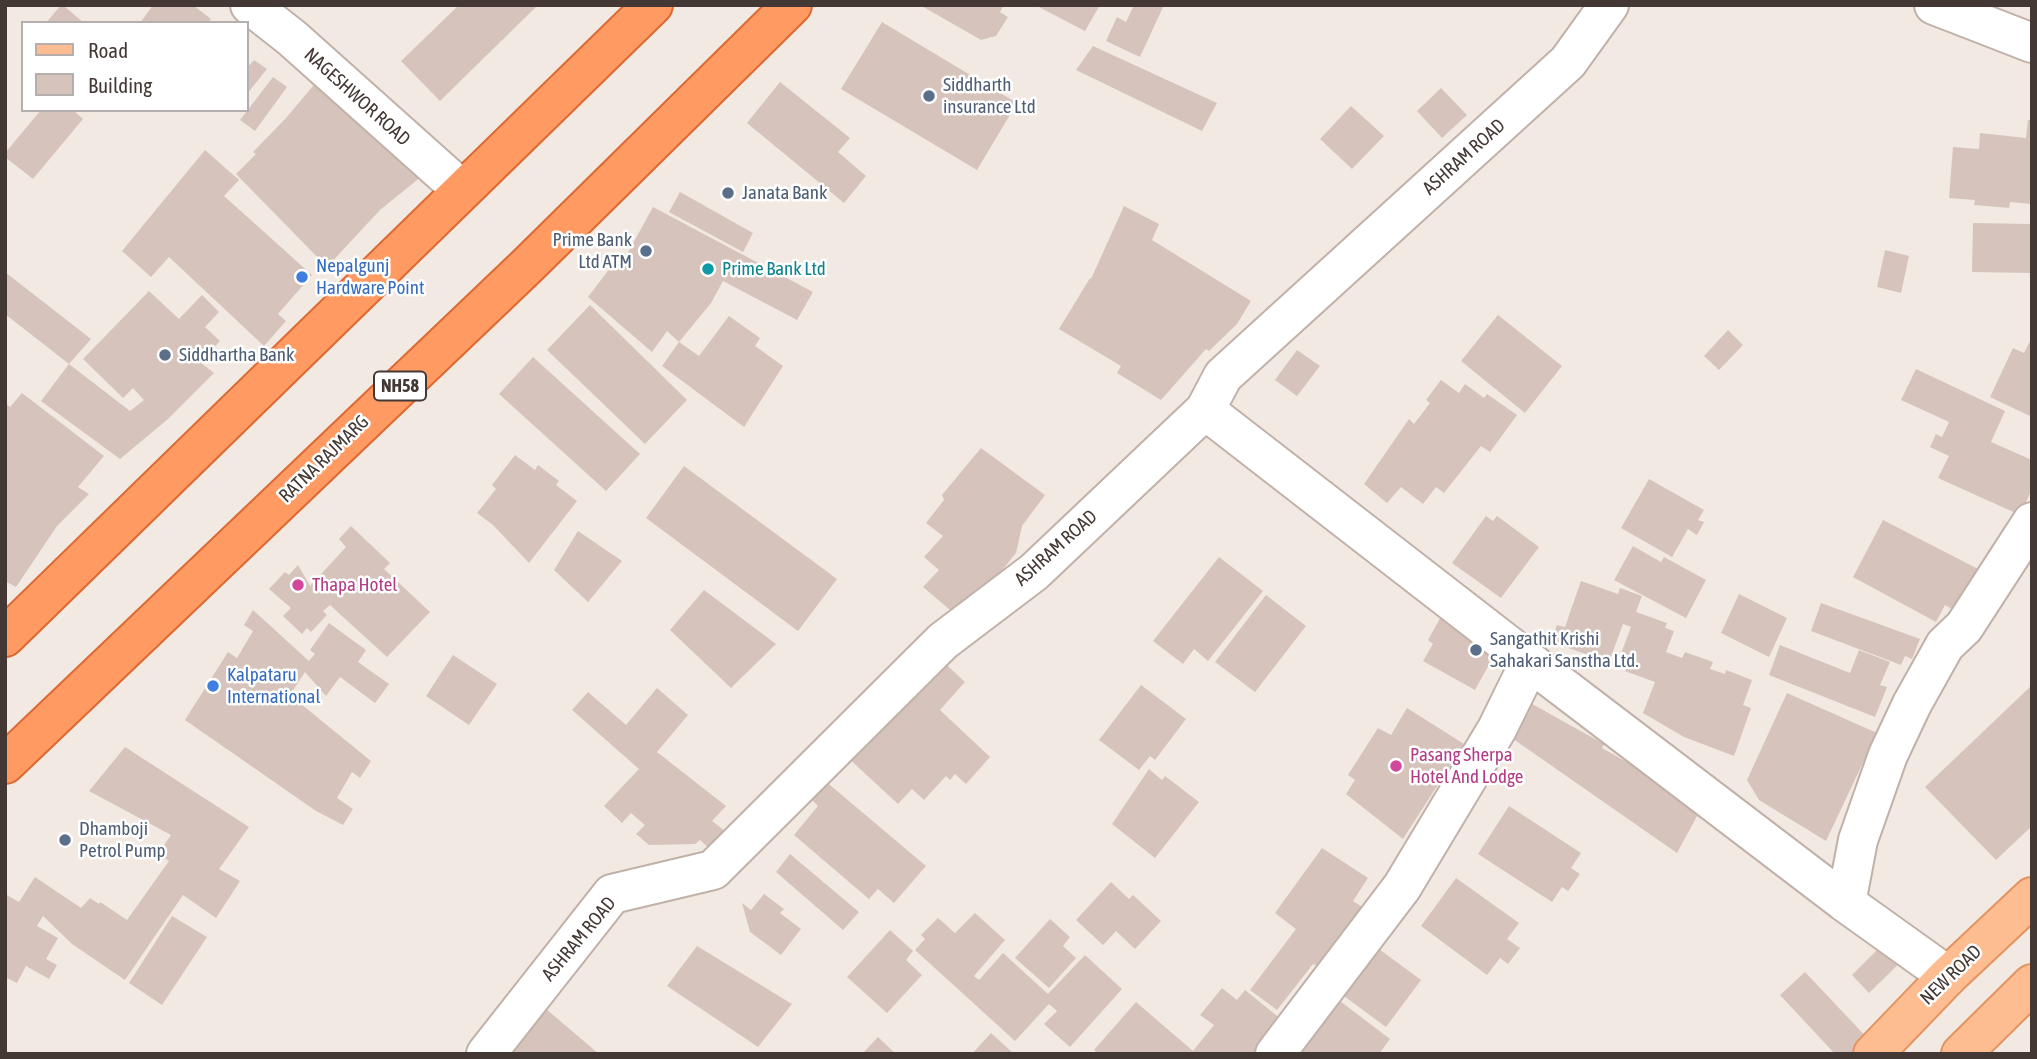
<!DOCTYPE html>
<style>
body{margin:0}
#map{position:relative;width:2037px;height:1059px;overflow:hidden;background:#f2e9e3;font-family:"Asap Condensed",sans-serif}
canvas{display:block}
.frame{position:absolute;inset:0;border:7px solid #443834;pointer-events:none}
.legend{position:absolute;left:21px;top:21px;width:228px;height:91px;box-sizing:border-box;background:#fff;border:2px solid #b4afae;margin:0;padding:9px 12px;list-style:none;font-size:21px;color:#443834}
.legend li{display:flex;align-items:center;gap:14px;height:35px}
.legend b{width:35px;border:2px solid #b4afae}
</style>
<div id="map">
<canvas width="2037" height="1059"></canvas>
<div class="frame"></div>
<ul class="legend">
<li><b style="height:9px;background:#febd90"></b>Road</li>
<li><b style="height:19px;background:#d6c4bc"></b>Building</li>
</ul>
</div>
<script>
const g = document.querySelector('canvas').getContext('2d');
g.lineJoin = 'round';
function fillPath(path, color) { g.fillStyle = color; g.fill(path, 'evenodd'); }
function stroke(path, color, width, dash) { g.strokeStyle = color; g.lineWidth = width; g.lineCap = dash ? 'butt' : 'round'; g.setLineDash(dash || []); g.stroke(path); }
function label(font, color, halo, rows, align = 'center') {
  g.font = font + ' "Asap Condensed",sans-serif'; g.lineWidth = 5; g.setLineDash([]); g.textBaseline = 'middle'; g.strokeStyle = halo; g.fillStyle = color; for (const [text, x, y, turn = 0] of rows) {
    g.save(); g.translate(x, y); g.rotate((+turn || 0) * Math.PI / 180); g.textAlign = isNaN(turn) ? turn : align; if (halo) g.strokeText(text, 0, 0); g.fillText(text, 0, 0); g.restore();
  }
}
fillPath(new Path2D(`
 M61,5H63L84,23H46Z
 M153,5H193L211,19L208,23H140Z
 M459,5H538L440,101L401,61Z
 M920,5H1004L1000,12L1008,17L996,36L981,40Z
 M1035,5H1100L1085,31Z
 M1134,5H1164L1140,57L1106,41L1117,17L1126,22Z
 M882,22L1017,103L977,170L841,89Z
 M1093,46L1217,103L1202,131L1076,70Z
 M254,60L267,69L247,94V68Z
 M273,77L287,87L255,131L240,120Z
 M318,80L422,176L380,210L327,267L236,174L256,154L253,152L286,118Z
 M780,82L850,138L838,152L866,176L844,203L747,123Z
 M1441,88L1467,115L1442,138L1417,111Z
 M1351,106L1384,136L1352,169L1320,139Z
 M41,110H73L83,119L33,179L5,157V153Z
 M2028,120H2032V204L2010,202L2009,208L1974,205L1975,200L1949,198L1953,147L1979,149L1980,133L2026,138Z
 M205,150L239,180L224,196L312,275L278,314L286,321L264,346L169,257L151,277L122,251Z
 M680,192L753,233L743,252L669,212Z
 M1124,206L1159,224L1152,240L1251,301L1237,324L1209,351L1206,349L1161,400L1117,373L1121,366L1059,329L1090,278L1091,279Z
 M653,207L813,292L797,320L723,281L711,303L679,342L667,331L652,352L588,297L610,268L625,258Z
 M1973,223L2032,224V273L1972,272Z
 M1885,250L1909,256L1901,293L1877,287Z
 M5,272L91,339L69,364L5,314Z
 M149,291L179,319L202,295L219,312L205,327L220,341L200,362L214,373L168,419L120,459L41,401L69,364L130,411L144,400L133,388L123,398L83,359Z
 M590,305L687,400L645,444L547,350Z
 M1498,315L1562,366L1525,413L1461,361Z
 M729,316L760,338L755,346L783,366L744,427L662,366L679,342L699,356Z
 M1728,330L1743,345L1719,370L1704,356Z
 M2032,337V417L1990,397L2013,348L2024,353Z
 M1297,350L1320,366L1297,396L1275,380Z
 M533,357L640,454L606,491L499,394Z
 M1916,369L2005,411L1991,442L2032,460V489L2020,515L1938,478L1949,456L1930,447L1936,434L1942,437L1949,422L1901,400Z
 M1441,380L1459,393L1465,384L1484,398L1487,394L1517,415L1490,452L1481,446L1444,493L1436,487L1423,504L1401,487L1387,503L1364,484L1409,419L1414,424L1430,403L1426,400Z
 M22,393L104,456L78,487L89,494L57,526L16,587L5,581V403L10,407Z
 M981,448L1045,495L1022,526L1016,553L962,620L923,587L939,570L924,557L943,536L926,523L944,500L942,495Z
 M515,455L535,470L538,465L559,481L556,485L577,501L529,563L493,525L477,513L496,489L492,485Z
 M684,466L837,579L798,631L646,518Z
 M1649,479L1704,510L1698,520L1704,522L1697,535L1688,529L1672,557L1621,528Z
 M1486,516L1493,521L1497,516L1539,547L1501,598L1452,563Z
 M1883,520L1980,570L1957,612L1945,605L1936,622L1853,577Z
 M351,526L390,563L384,569L430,612L387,657L330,605L323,611L327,615L311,632L307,628L302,634L283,616L291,608L269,589L285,572L289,575L298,565L310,586L346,547L339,539Z
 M578,531L622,561L588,602L554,570Z
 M1633,546L1661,562L1664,557L1706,580L1686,618L1614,580Z
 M1219,557L1263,591L1208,661L1194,649L1183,664L1153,641Z
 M1581,581L1618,594L1620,588L1642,596L1636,612L1667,623L1665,628L1674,631L1666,652L1682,658L1685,652L1713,662L1710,669L1725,674L1726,670L1752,680L1743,705L1751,708L1734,756L1684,737L1643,713L1655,682L1625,671L1628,663L1619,659L1631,627L1623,624L1609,662L1551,642L1557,625L1565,627Z
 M704,590L776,644L731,688L670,630Z
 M1739,594L1787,618L1769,657L1721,633Z
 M1266,595L1306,626L1255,692L1215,662Z
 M1821,603L1920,639L1912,659L1905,656L1901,665L1811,631Z
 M253,610L309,661L315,654L310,650L329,623L366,650L358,662L389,684L375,703L340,677L326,696L305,672L290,695L371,761L360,778L352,772L337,798L353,809L343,825L316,811L185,720L228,652L237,658L253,631L244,625Z
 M1444,611L1501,643L1475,690L1423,661L1433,644L1428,640Z
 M1780,645L1850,673L1859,650L1890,662L1880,685L1887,687L1875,717L1769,675Z
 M453,655L497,684L469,725L426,696Z
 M937,656L965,682L940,710L990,757L966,784L955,774L950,780L946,776L924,800L912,789L898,804L846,756Z
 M1141,685L1186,719L1155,760L1150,756L1139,770L1099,740Z
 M2032,685V826L1996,860L1925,787Z
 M657,688L688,715L657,752L726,806L712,821L725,831L710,849L700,840L695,844L649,845L636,834L645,825L631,813L622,823L604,806L639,769L572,710L588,692L626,725Z
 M1787,693L1877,733L1826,841L1759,800L1747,780Z
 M1525,700L1604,744L1602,748L1703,805L1677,853L1506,734Z
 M1407,708L1464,744L1403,839L1346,794L1355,780L1348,775L1378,728L1391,735Z
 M125,747L249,827L219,869L240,881L216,918L183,895L125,980L72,944L43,916L37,926L58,938L46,959L57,965L49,979L26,966L17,983L5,977V894L19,902L35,877L81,908L90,898L99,904L100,902L127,920L169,861L158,854L171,835L89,791Z
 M1149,769L1162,780L1165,776L1199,802L1155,858L1112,824Z
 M824,780L926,866L894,903L878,889L869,899L794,835L818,806L809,797Z
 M1509,806L1581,853L1571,868L1580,874L1568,891L1562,887L1552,902L1478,854Z
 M1322,848L1368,878L1353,901L1364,908L1317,966L1313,964L1277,1010L1250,990L1296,929L1275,913Z
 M790,854L859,912L843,930L776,872Z
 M1456,878L1519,923L1507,939L1520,948L1508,964L1500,958L1487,975L1421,926Z
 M1111,882L1129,899L1133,895L1161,921L1135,949L1116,931L1103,945L1076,920Z
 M764,894L784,909L780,913L801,929L781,955L750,932L742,903L751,910Z
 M975,913L1005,940L974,976L979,980L1003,953L1048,994L1085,955L1122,989L1070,1047L1044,1024L1057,1011L1049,1004L1015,1041L915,950L925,939L921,935L938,918L955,933Z
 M172,916L207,937L162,1005L129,983Z
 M1050,919L1070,937L1063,946L1076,958L1049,988L1015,958Z
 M890,930L913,951L906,960L922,975L887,1013L847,977Z
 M1889,938L1907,956L1869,993L1852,975Z
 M697,946L792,1004L758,1047L667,986Z
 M1375,946L1421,980L1386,1027L1340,993Z
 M1805,972L1873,1044L1862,1054H1835L1780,995Z
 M1222,988L1237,1000L1245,990L1282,1020L1256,1054H1099L1094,1050L1136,1002L1193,1051L1214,1025L1200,1015Z
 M1336,998L1390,1039L1379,1054H1292Z
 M545,1008L599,1054H504Z
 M991,1033L1014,1054H972Z
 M878,1037L896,1054H862Z`), '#d6c4bc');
const street = new Path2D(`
 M250,5L292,38L462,190
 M1934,5L2032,43
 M1205,410L1530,662
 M1846,903L1858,840L1888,755L1912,704L1945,645L1964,627L2032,522
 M486,1054L612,894L713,870L943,641L1034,572L1205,410L1223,376L1568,62L1609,5
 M1275,1054L1402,887L1497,729L1530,662L1846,903L1948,976`);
const primary = new Path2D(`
 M1873,1054L1948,976L2032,897
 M1961,1054L2032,984`);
const highway = new Path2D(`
 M5,637L653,5
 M5,764L527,266L792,5`);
stroke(street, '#c0b1a9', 42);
stroke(primary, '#e39360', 42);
stroke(highway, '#dd6932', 42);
stroke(street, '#fff', 38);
stroke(primary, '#febd90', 38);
stroke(highway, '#fe9a62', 38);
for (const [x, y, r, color] of [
 [929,96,7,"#5c6f8a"],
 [728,193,7,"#5c6f8a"],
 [646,251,7,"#5c6f8a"],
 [708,269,7,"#0f9aa8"],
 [302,277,7,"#3f7fe0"],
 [165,355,7,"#5c6f8a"],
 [298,585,7,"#d1479c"],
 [1476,650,7,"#5c6f8a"],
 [213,686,7,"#3f7fe0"],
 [1396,766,7,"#d1479c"],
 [65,840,7,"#5c6f8a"]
]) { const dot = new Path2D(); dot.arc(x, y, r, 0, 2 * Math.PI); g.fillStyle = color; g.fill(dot); stroke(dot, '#fff', 2.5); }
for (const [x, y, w] of [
 [400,386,52]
]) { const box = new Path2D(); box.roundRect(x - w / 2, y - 14.5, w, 29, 5); g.fillStyle = '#fff'; g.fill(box); stroke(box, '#443834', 2); }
label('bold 18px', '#443834', null, [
 ["NH58",400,386]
]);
label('19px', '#4e5e75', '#fff', [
 ["Siddharth",943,85],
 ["insurance Ltd",943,107],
 ["Janata Bank",742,193],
 ["Prime Bank",632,240,"right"],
 ["Ltd ATM",632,262,"right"],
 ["Siddhartha Bank",179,355],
 ["Sangathit Krishi",1490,639],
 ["Sahakari Sanstha Ltd.",1490,661],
 ["Dhamboji",79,829],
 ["Petrol Pump",79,851]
], 'left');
label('19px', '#443834', '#fff', [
 ["NAGESHWOR ROAD",357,97,42],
 ["ASHRAM ROAD",1464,157,-42],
 ["RATNA RAJMARG",324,459,-44],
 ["ASHRAM ROAD",1056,548,-42],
 ["ASHRAM ROAD",579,939,-50],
 ["NEW ROAD",1951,975,-44]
]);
label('19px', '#366cbe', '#fff', [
 ["Nepalgunj",316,266],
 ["Hardware Point",316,288],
 ["Kalpataru",227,675],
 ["International",227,697]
], 'left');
label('19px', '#0d838f', '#fff', [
 ["Prime Bank Ltd",722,269]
], 'left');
label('19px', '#b23c85', '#fff', [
 ["Thapa Hotel",312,585],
 ["Pasang Sherpa",1410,755],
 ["Hotel And Lodge",1410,777]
], 'left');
</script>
